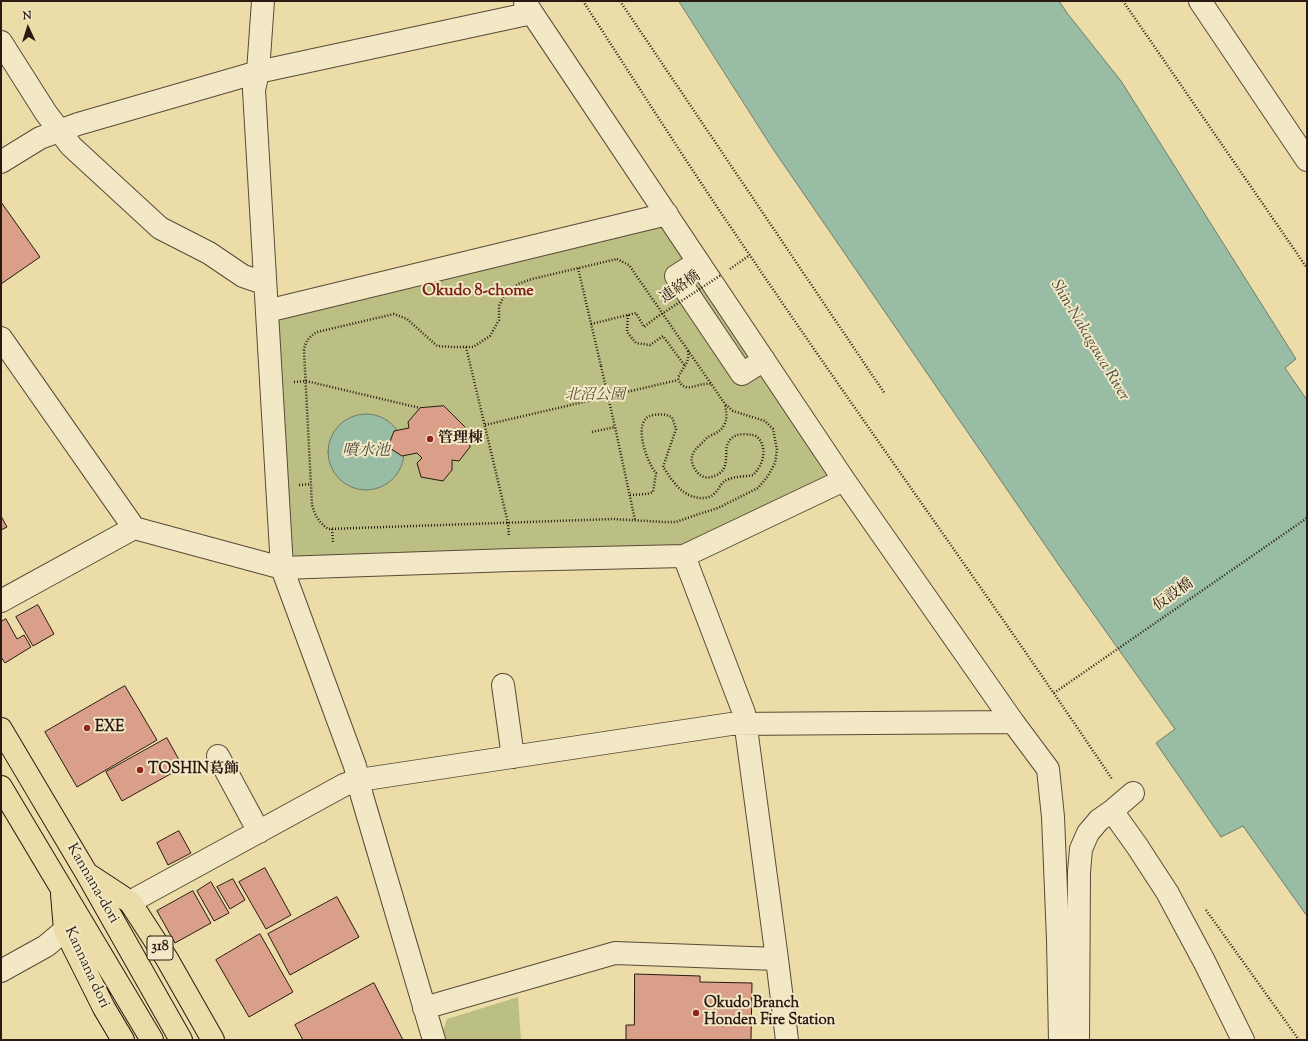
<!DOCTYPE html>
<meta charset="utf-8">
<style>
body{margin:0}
#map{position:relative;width:1308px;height:1041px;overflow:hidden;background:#ebdca8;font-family:"Sorts Mill Goudy",serif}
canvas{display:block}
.frame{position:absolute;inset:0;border:2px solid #2a1a12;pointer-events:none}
.north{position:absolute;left:8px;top:8px;width:40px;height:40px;-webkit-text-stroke:3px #f2e8c6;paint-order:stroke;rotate:356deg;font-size:11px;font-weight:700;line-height:16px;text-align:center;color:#2a1a12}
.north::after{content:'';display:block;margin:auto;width:14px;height:18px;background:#2a1a12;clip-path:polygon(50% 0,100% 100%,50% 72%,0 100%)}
</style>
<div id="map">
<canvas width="1308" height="1041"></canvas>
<div class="frame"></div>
<div class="north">N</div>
</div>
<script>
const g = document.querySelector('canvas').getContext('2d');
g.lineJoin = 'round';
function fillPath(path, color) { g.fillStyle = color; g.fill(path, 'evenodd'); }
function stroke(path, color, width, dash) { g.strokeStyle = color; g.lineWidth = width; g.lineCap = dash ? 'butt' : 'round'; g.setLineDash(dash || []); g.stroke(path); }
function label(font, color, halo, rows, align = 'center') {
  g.font = font + ' "Sorts Mill Goudy","Noto Serif JP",serif'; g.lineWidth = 4; g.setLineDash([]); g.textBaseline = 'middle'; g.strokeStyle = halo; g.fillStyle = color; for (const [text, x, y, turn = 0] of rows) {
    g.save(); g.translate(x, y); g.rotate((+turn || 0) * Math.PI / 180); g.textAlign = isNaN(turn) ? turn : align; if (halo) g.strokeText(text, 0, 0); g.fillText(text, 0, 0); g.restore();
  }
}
fillPath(new Path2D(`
 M664,219L838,478L681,547L290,564L273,313Z
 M518,997L521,1040H446L443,1031L447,1019Z`), '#bcbf84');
const water = new Path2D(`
 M679,1H1059L1067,13L1121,81L1296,359L1285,368L1307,400V916L1243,826L1221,837L1156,743L1175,729L1063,571L773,149Z
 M328 452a38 38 0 1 1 76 0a38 38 0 1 1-76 0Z`);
fillPath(water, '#99bca4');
stroke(water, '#6d7b6a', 1);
const building = new Path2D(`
 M1,202L40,257L1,284Z
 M444,406L469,431L470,447L459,461L452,460V470L443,481L421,477L417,463L422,458L417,453L402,456L388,447L394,431L409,428L408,422L420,408Z
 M1,516L7,527L1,530Z
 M38,605L54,634L33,646L16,617Z
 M6,619L17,639L24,635L31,647L5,663L1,657V622Z
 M125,686L157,740L77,787L45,732Z
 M167,738L183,767L122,801L106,772Z
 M179,831L191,853L168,865L157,843Z
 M265,868L291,915L266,929L239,882Z
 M233,879L245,900L230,909L217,887Z
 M211,882L229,913L214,921L197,891Z
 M193,891L211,923L175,943L157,911Z
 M337,897L359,937L290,975L268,934Z
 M260,934L293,992L249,1017L216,960Z
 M635,974L700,976V982L752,983L751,1040H626V1025H634Z
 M374,983L403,1040H303L295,1025Z`);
fillPath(building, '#d99f88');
stroke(building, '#2a1a12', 1);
const minor = new Path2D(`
 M263,1L258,72L254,90L282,568L355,766L362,796L434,1040
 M1200,1L1307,160
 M1,42L46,113L71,146L160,228L209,253L243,276L264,283
 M1,162L40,138L78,124L258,72L532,13L525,2
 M698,262L676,276L742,374L764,360
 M267,311L667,214
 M1,338L134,528L1,601
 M134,528L282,568L511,560L684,556L844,480
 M684,556L744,713L777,959
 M503,685L513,757
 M1013,722L1048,769L1053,817L1058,939L1060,1040
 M218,756L259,832
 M1112,811L1137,846L1167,892L1204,961L1243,1040
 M130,902L344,785L359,780L731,724L1013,722L844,480L532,13
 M1,971L46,946L65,930
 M424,1008L615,953L777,959L787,1040
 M1078,1040L1079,872L1081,849L1088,833L1099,820L1112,811L1133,793`);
const major = new Path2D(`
 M1,729L87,874L181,1040
 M1,787L152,1040
 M89,875L130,902L167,959L213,1040
 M62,894L65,930L104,1008L123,1040`);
stroke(minor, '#5a4a38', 24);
stroke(major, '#2a1a12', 24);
stroke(new Path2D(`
 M583,1C638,86 692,171 749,254C868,430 994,603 1112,779
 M620,1L885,394
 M1123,1L1307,268
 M617,259L629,265L725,404L733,411L765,421L773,429L777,450L775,463L768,476L758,488L718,508L699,514L676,522H664L613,519L328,529C319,522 315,516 312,505L304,351C305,341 309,337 317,332L394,314L407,319L437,346L452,347H473L490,336L499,320V306L504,296L518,284L532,279Z
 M578,268L601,366
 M730,269L750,255
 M628,315L627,332L636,343L650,345L663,336L685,366
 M591,324L636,313L644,327L654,319
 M466,347L508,523L509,536
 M688,351C690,364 682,367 678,378C684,396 697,382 711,384
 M294,382L306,381L420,408
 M485,425L678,380
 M592,432L615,427L635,520
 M299,485L311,484
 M630,495L647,494L653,492L656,473C646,461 631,419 653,415C661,414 665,414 672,417L676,429L663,467C673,481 680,495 699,498C704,498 710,498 714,494C720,489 720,482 729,479C736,476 745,477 753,475C760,468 765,458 763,448C762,442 758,435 752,435C746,434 737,433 732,438C719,448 736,471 711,477C707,479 700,476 697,472C688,460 691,453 701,444C704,441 707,437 710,436C716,433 721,431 724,425C728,418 726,412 725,404
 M332,529L333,542
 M1054,693L1307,518
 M1206,910L1299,1040`), '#2a1a12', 2.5, [1, 2]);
stroke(minor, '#f2e8c6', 22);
stroke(major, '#ebdca8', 22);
stroke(new Path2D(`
 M654,319L721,275
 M601,366L615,427`), '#2a1a12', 2.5, [1, 2]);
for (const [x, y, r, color] of [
 [430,439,4,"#8f2418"],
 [87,728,4,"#8f2418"],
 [140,770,4,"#8f2418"],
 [696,1013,4,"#8f2418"]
]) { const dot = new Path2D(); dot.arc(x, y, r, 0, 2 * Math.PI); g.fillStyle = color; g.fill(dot); stroke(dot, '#f2e8c6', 1.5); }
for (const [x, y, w] of [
 [160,948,26]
]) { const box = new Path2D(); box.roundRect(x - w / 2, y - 12, w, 24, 3); g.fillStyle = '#f2e8c6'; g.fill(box); stroke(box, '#2a1a12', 1); }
label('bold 14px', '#2a1a12', null, [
 ["318",160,948]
]);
label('15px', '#2a1a12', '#f2e8c6', [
 ["連絡橋",681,288,-34],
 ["仮設橋",1174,596,-35],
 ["Kannana-dori",92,884,60],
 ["Kannana dori",86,968,65]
]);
label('italic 15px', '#564c34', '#f2e8c6', [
 ["北沼公園",595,396]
]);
label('bold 15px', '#2a1a12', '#f2e8c6', [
 ["管理棟",438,439],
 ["EXE",95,728],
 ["TOSHIN葛飾",148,770],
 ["Okudo Branch",704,1004],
 ["Honden Fire Station",704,1021]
], 'left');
label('bold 16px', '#7a1f14', '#f2e8c6', [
 ["Okudo 8-chome",478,292]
]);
label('italic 16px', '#4b4b3e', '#f2e8c6', [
 ["Shin-Nakagawa River",1089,341,59],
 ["噴水池",366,452]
]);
</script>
